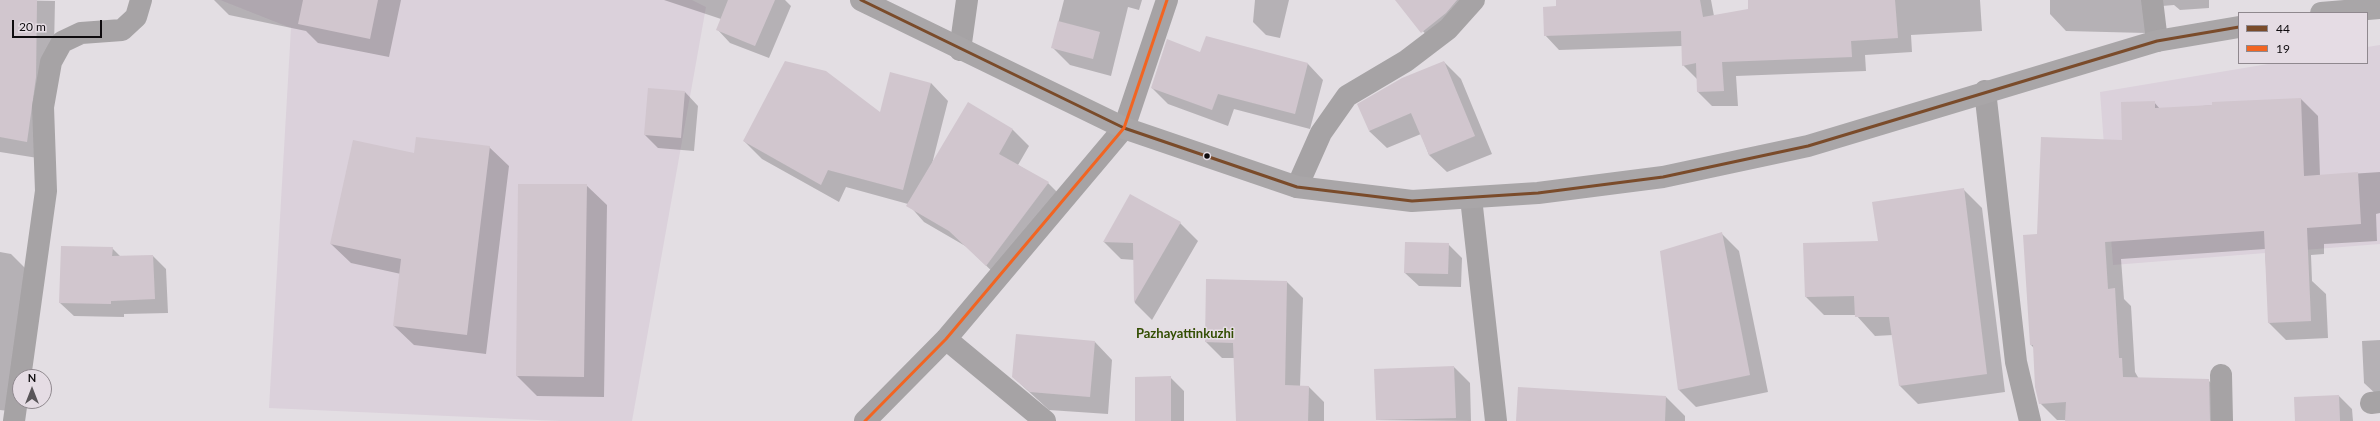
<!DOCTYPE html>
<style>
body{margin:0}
#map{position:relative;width:2380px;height:421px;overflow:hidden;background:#e3dee3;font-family:Lato,sans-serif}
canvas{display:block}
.legend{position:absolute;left:2238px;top:12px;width:130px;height:52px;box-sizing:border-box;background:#e5dce4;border:1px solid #8f888e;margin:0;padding:5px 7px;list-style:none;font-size:12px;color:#0e0b0e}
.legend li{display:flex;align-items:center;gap:8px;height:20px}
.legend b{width:20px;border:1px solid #8f888e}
.north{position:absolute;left:12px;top:369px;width:40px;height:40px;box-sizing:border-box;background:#e5dce4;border:1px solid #8f888e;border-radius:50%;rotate:0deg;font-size:11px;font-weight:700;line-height:16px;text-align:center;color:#0e0b0e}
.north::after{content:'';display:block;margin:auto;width:14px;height:18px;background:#595559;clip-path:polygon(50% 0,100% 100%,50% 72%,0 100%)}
.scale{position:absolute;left:12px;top:20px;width:90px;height:18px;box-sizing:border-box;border:2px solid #0e0b0e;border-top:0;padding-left:5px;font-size:12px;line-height:14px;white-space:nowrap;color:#0e0b0e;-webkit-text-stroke:3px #e5dce4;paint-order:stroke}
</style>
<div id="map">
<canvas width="2380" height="421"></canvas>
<ul class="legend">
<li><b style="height:5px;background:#7a4b2a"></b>44</li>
<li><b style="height:5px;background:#f26522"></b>19</li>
</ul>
<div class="north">N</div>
<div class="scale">20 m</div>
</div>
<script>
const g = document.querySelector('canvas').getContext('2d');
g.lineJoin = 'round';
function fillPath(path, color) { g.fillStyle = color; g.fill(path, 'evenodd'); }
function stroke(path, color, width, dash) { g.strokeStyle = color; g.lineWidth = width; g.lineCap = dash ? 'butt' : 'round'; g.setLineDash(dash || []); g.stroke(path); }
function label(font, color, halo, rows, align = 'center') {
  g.font = font + ' Lato,sans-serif'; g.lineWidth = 3; g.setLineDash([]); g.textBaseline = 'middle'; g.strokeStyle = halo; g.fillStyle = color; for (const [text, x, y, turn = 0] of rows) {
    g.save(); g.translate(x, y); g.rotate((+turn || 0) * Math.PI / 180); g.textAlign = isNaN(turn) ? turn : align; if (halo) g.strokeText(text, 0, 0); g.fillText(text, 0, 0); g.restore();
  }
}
fillPath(new Path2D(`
 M220,0H692L706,7L632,421H560L269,408L291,28Z
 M2380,45V244L2113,265L2100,92L2274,63H2367V47Z`), '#dbd1db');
fillPath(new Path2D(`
 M0,0L55,1L53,95L44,159L0,152Z
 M214,0H401L389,57L318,43L306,31L229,15Z
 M664,0H785L791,6L769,58L730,43L717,29L721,19Z
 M1064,0H1142L1139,10L1128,7L1111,76L1070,65L1052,47Z
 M1255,0H1289L1280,38L1266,35L1253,22Z
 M1396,0H1474L1435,45Z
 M1557,0H1711L1714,16L1749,10V0H1980L1982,31L1911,35L1912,52L1865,55L1866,71L1736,76L1738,106H1712L1698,92L1697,79L1683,65L1682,46L1559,50L1545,35L1557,7Z
 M2050,0H2209V8L2180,10L2174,5L2162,6L2146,33L2066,31L2050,14Z
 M1201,53L1308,64L1323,80L1310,129L1234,109L1228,126L1168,104L1152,88Z
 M1444,62L1461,79L1492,154L1447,172L1429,155L1421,134L1387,148L1369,131Z
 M931,83L948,101L932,164L968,104L1013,130L1029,146L1018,165L1048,183L1064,199L1003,282L967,247L924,222L908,204L846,187L839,202L762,159L744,141L880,114Z
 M685,92L698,106L694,151L658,148L645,135Z
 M2301,99L2318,116L2320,176L2380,172V213L2376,214L2377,241L2324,244V254L2311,255L2312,281L2326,294L2328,338L2286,340L2269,323L2265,249L2121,259L2124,299L2131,306L2135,372L2139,379L2208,380L2225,397L2226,421L2057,420L2040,403L2034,348L2031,345L2038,235L2123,141L2154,102L2160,109Z
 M489,147L509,166L486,354L414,345L394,326L401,274L351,263L331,244L415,154Z
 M586,185L607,205L604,397L537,396L517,376Z
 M1963,189L1982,208L2005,392L1918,404L1900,386L1893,335L1875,336L1856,315H1824L1806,297Z
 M1180,223L1198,241L1152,320L1135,303V260L1121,259L1104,242Z
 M1721,233L1739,251L1768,392L1696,407L1679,390Z
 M1448,244L1462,258L1461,287L1419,286L1405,273Z
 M112,248L121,257L153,256L166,269L168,313L124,314V317L74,316L60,303Z
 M0,252L11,254L28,271L9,411L0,410Z
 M1287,282L1303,298L1300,387H1309L1324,402V421H1237L1235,358H1222L1206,342Z
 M2380,340V396H2378L2364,383L2362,341Z
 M1095,342L1112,360L1108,414L1049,410L1013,377Z
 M1454,367L1470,383L1471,421L1377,420Z
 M1170,377L1184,391V421H1137Z
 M2339,396L2352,409L2353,421H2296Z
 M1666,397L1685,416V421H1517Z`), '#0003');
fillPath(new Path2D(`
 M0,0H37L36,77L27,142L0,137Z
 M303,0H378L370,39L298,24Z
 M728,0H775L755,46L716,30Z
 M1395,0H1457L1446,13L1421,33Z
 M1556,0H1700L1703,17L1748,9V0H1895L1898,38L1851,41L1852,57L1722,62L1724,91L1697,92L1696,63L1682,66L1681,31L1544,36L1543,7L1556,6Z
 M1058,21L1100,32L1093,59L1051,48Z
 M1206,36L1308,63L1295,114L1218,94L1212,110L1151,88L1167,39L1200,52Z
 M785,61L826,71L880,112L890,72L931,83L903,190L828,170L821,185L743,141Z
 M1444,61L1475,136L1429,155L1411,113L1369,131L1357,104L1402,78Z
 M648,88L685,91L681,138L644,135Z
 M2301,98L2304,176L2358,172L2361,224L2307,228L2311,321L2268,323L2264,231L2105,242L2108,289L2115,288L2119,358H2122L2123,377L2209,379L2210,421H2065L2066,402L2039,404L2035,387L2033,345H2030L2023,235L2037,234L2041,137L2122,140L2121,102L2155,101V108L2212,105V102Z
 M968,102L1013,129L999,154L1049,182L986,266L949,231L906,206Z
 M416,137L490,146L467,335L393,326L401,259L330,244L353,140L414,153Z
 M518,184H587L584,377L516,376Z
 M1964,188L1987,374L1899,386L1889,317H1855L1854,296L1805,297L1803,243L1878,241L1872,202Z
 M1130,194L1181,222L1134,303L1133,243L1103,242Z
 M1722,232L1750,375L1678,390L1660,251Z
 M1405,242L1449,243L1448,274L1404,273Z
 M61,246L113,247L112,256L153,255L155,299L111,301V304L59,303Z
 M1206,279L1287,281L1285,385L1309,386L1308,421H1236L1233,343L1205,342Z
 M1016,334L1095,341L1090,397L1030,392L1012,377Z
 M1454,366L1456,418L1376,420L1374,369Z
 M1171,376V421H1135V377Z
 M1518,387L1666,396L1665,421H1516Z
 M2339,395L2340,421H2295L2294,397Z`), '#d1c6ce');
stroke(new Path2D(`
 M2152,0L2157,41
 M960,50L967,0
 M1985,91L2016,362L2030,421
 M1297,187L1321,133L1347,96L1406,61L1448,29L1474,0
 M1471,198L1496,421
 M946,339L1045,421
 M2221,375L2222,421
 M2371,403L2380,402
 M14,421L46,191L43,107L51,62L62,42L81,33L122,30L136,17L141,0
 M865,421L946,339L1124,128L1167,0`), '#a6a3a5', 22);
stroke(new Path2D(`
 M861,0L1124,128L1297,187L1412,201L1538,193L1663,177L1808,146L2157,41L2239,27
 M2321,13L2380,8`), '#a9a6a8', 22);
stroke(new Path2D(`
 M861,0L1124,128L1297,187L1412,201L1538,193L1663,177L1808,146L2157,41L2239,27`), '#7a4b2a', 3);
stroke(new Path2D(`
 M865,421L946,339L1124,128L1167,0`), '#f26522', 3);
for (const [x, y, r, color] of [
 [1207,156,3.5,"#0e0b0e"]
]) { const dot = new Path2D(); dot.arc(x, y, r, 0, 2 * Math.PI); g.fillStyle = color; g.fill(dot); stroke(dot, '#e5dce4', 1.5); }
label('bold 13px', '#334e03', '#e5dce4', [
 ["Pazhayattinkuzhi",1185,334]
]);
</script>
